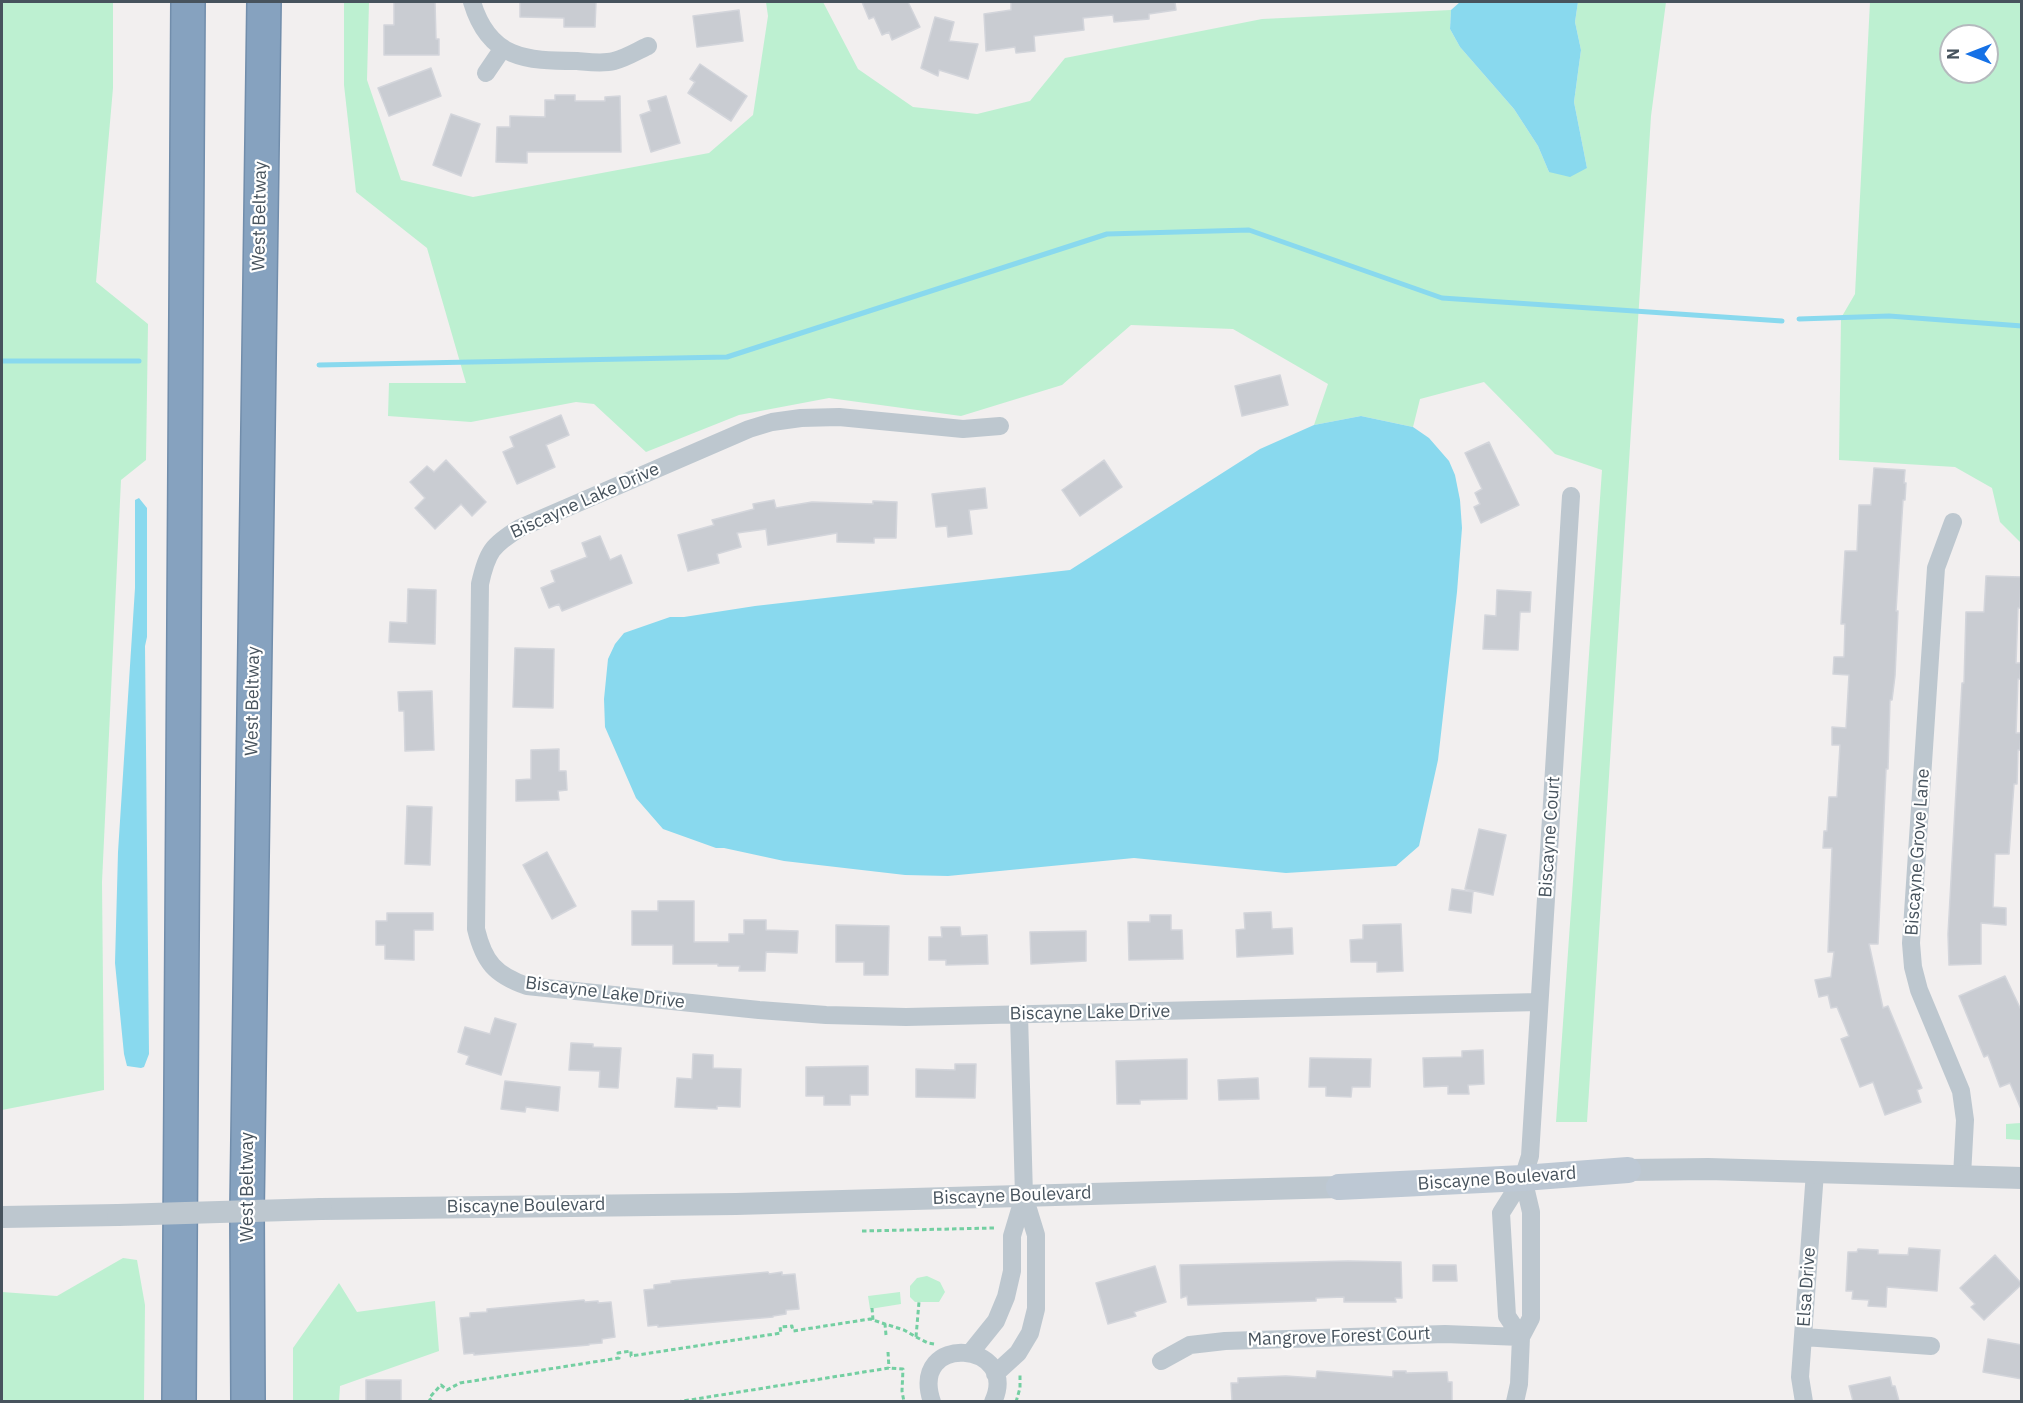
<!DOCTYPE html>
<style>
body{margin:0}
#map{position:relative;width:2023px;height:1403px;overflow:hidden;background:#f2efef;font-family:"IBM Plex Sans",sans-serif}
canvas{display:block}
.frame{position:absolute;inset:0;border:3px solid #47535d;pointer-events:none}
.north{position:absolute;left:1939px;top:24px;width:60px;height:60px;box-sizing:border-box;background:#fff;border:2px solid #b5babe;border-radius:50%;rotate:270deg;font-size:16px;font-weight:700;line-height:24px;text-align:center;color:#47535d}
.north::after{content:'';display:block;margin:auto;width:21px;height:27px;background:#1571e6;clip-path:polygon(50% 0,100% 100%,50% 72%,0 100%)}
</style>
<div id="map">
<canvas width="2023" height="1403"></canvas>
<div class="frame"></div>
<div class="north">N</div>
</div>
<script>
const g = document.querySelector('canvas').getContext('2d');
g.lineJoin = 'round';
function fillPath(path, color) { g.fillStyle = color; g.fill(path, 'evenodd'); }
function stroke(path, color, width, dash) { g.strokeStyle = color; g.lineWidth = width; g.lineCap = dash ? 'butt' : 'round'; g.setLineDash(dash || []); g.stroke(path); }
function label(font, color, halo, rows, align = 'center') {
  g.font = font + ' "IBM Plex Sans",sans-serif'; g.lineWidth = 4.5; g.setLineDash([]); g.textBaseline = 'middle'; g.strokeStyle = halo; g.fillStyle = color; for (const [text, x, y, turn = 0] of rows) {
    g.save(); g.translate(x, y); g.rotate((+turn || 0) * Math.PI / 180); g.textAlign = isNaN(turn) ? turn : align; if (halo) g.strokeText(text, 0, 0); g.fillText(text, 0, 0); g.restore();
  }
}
fillPath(new Path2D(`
 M2,2H113V88L96,282L148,324L146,460L121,480L102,882L104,1090L2,1110Z
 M344,2H369L367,80L401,180L473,197L709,153L753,115L768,16L766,2H823L858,69L913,107L977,114L1030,101L1065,58L1262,19L1451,10L1450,29L1460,47L1514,109L1538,146L1549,172L1587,168L1574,102L1581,50L1575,22L1578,2H1666L1651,116L1587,1122H1556L1602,470L1555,454L1484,382L1420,399L1413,427L1361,416L1314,425L1328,384L1233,329L1131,325L1062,385L961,416L829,398L739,415L646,452L594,404L576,402L471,422L388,416L389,383H466L427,248L356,192L344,85Z
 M1870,2H2021V543L2000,522L1992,488L1955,467L1839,460L1841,318L1855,294ZM1951,36H1987V72H1951Z
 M2021,1123V1140L2006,1139V1124Z
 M123,1258L137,1260L145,1305L144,1401H2V1292L57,1296Z
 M927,1276L940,1282L945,1292L939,1302H915L910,1297V1286L917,1278Z
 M339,1283L357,1312L435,1301L439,1351L340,1386L339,1401H293V1348Z
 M900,1292L901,1304L870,1309L868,1296Z`), '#bdf0d1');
fillPath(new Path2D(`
 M1460,2H1578L1575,22L1581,50L1574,102L1587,168L1570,177L1549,172L1538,146L1514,109L1460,47L1450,29L1451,10Z
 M1361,416L1413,427L1429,438L1449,461L1455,475L1460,500L1462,528L1457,592L1438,760L1419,846L1396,866L1286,873L1134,858L948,876L905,875L784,861L724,848H716L663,829L636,798L605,727L604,699L608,659L615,644L624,633L670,617H684L755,606L1070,570L1260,449L1314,425Z
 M139,498L147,508V637L145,646L149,1054L144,1067L141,1068L127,1066L124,1054L115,963L118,852L135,588V500Z`), '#89d9ee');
stroke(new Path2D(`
 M1799,319L1889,316L2022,326
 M2,361H139
 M319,365L727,357L1107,234L1249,230L1442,298L1782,321`), '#89d9ee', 5);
const building = new Path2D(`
 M394,2H435L436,39H439V55H384V25H394Z
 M520,2H596L595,27H564V18L520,17Z
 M862,2H908L920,27L892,40L889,32L882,35L874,17L869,19Z
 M1011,2H1175L1176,10L1149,14V19L1114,22L1113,15L1083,18L1084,30L1034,36L1035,51L1016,53L1015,47L986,51L984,14L1011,10Z
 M739,10L743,41L697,47L693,16Z
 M935,17L954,22L949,41L978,44L968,79L939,70L938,76L921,68Z
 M700,64L747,96L731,121L688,93L695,82L690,79Z
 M431,68L441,96L389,116L378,88Z
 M555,95H575V101H605V97L620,96L621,152H527V163L496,162L497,127H510V116L545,117V100H555Z
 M666,96L680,143L651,152L640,115L651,111L648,101Z
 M451,114L480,124L461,176L433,165Z
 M1280,375L1288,405L1242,416L1235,386Z
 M561,415L569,435L546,445L555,467L517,484L503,452L514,447L510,437Z
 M1489,442L1519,505L1481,523L1474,507L1480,504L1475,493L1482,489L1465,453Z
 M446,460L486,502L472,516L461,504L435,529L415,508L425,498L410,482L427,466L434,472Z
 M1104,460L1122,487L1080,516L1062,490Z
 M1874,468L1905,470L1904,483H1906L1905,500H1903L1896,611H1898L1895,676L1892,700H1890L1888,769H1886L1878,944H1869L1883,1008L1888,1006L1922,1088L1917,1090L1921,1102L1885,1115L1873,1082L1860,1087L1841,1039L1849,1036L1837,1007L1831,1008L1828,995L1819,997L1815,980L1831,977L1834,952H1828L1832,848H1823L1824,831H1827L1829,797H1837L1840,745H1832V727L1846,728L1849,675L1833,674L1834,657H1844L1845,624H1841L1845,551H1857L1859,505H1871Z
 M985,488L987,508L969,510L972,534L948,537L947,526L936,527L932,494Z
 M774,500L776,508L812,502L873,504V501L897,502L896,538H874V543L837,542V533L768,545L766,529L737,533L741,547L717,554L719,563L688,571L678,535L714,525L712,520L754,509L753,504Z
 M600,536L610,560L621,555L632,583L562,611L559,604L549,608L541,588L555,582L551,571L587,557L582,543Z
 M1986,576L2021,577L2020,608H2018L2016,663H2021L2020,679H2018L2016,733H2021L2020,750H2018L2017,784H2014L2009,854H1995L1993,907L2006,908V925L1981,923V964L1949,965L1948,934L1962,683H1964L1966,612H1984Z
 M408,589L436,590L435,644L389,642L390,622L407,623Z
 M1497,590L1531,592L1530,612H1520L1518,650L1483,649L1485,615L1496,616Z
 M515,648L554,649L553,708L513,707Z
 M432,691L434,750L405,751L404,711H399L398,692Z
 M559,749V771H566L567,790L558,791L559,800L516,801V780L531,779V750Z
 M407,806L432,807L430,865L405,864Z
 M1479,829L1506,835L1493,895L1465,889Z
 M547,852L576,906L552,919L523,865Z
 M1452,889L1473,892L1471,913L1449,910Z
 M658,901H694V942H729V934H744V920H766V930L798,931L797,953L766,952L765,971H739L740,966H718V964H673V945H632V911H658Z
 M1271,912L1272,929L1292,928L1293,954L1237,957L1236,930L1245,929L1244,913Z
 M387,913H433V930H414V960L385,959V945H376V921H387Z
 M1150,915H1171V930H1182L1183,959L1129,960L1128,922H1150Z
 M1401,924L1403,971L1377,972V962H1351L1350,940L1363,939V925Z
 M836,925L889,926L888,975H864V962H836Z
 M941,927H960L961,936L987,935L988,964L946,965V960H929V937H942Z
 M1086,931V961L1031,964L1030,932Z
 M2005,976L2022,1012L2021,1109L2010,1083L2000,1087L1988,1055L1984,1057L1959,996Z
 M495,1018L516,1024L501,1075L466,1064L469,1056L458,1052L465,1027L490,1034Z
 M571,1043L593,1044V1047L621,1048L618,1088L599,1087L600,1071L569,1070Z
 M1483,1050L1484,1084L1468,1085L1469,1094H1448V1086L1424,1087L1423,1058L1462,1057V1051Z
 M693,1054L713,1055V1068L741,1069L740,1107L717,1106V1109L675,1107L677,1078L692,1079Z
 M1310,1058L1371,1059L1370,1087H1352L1351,1097L1326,1096V1087H1309Z
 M1187,1059V1099L1140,1100V1104H1117L1116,1061Z
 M955,1064H976L975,1098L916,1097V1069L955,1070Z
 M868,1066V1095H850V1105H824V1096H806V1067Z
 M1258,1078L1259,1099L1219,1100L1218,1080Z
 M505,1081L560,1087L558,1111L526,1107L525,1112L501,1109Z
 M1909,1248L1940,1250L1937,1291L1887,1287L1886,1307L1868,1306L1869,1300L1852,1299L1853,1291H1846L1848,1252H1857L1858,1249L1878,1250V1254L1908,1255Z
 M1995,1255L2022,1284L1984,1320L1971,1307L1975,1304L1960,1288Z
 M1348,1261L1401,1262L1402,1298H1395L1396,1302H1344V1297L1316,1298V1301L1188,1305L1187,1296L1181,1298L1180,1265Z
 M1433,1265H1456L1457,1281H1433Z
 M1155,1266L1166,1302L1134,1312L1136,1316L1108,1324L1096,1283Z
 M768,1272L769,1274L782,1272V1275L795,1274L799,1309L786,1310V1314L773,1316V1317L658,1327V1325L648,1326L644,1290L654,1289V1285L671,1283V1281Z
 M584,1300L585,1302L598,1301V1303L611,1302L615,1337L602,1339V1343L589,1344V1345L474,1355V1353L464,1354L460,1318L470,1317V1313L487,1312V1309Z
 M1988,1339L2022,1345V1379L1983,1372Z
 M1317,1371L1393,1377V1371H1406V1373L1447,1372L1448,1382H1452V1401H1232L1231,1383H1238V1378L1286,1376L1316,1378Z
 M1890,1377L1892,1386H1895L1899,1401H1853L1849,1386Z
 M366,1380H401V1401H366Z`);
fillPath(building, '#c9ccd2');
stroke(building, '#d3d5db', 1.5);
const motorway = new Path2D(`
 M179,1402L188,2
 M248,1402L247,1211L264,2`);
stroke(motorway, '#718dab', 36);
stroke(new Path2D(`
 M862,1231L994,1228
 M872,1308L873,1320
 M886,1335L885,1324L904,1330L916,1337L919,1302
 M916,1337L928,1343L934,1344
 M888,1352L889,1368
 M432,1402L429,1398L441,1385L447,1390L460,1383L619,1358L618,1353L631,1351V1356L781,1333L780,1327L792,1326L793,1331L870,1319L885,1324
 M677,1402L889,1368L903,1369L902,1391L904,1402
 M1016,1402L1020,1388V1375`), '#74cfa2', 3, [4.5, 3]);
stroke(new Path2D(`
 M472,2C489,59 526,61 577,61C589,62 603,64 614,61C626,58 637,51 648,46
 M486,73L503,48
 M1000,426L963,429L839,417L801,418L772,422L749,429L520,528C492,545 487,552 480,584L476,929C484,962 495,975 527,986L759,1010L826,1015L906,1017L1539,1002
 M1953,522L1936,568L1911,943L1913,967L1919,990L1961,1091L1965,1120L1962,1176
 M1521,1337L1507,1316L1501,1213L1523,1178L1530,1156L1571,496
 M1804,1337L1931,1346
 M971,1352L996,1321L1006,1297L1012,1271V1236L1024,1196
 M1161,1361L1190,1345L1225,1341L1445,1334L1521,1337
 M995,1374L1018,1353L1030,1333L1036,1309V1235L1024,1196L1019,1014
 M932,1402C908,1331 1021,1342 993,1402
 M1515,1402L1519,1384L1521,1337L1531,1318V1212L1523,1178
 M1804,1402L1800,1377L1815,1172`), '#bdc7cf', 18);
stroke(new Path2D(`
 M1628,1170L1708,1169L2022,1178
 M321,1209L736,1204L1339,1187
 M2,1217L118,1215`), '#bdc7cf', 22);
stroke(new Path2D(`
 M1339,1187L1523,1178L1628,1170`), '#bdc8d4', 26);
stroke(motorway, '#86a2bf', 33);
stroke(new Path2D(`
 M118,1215L321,1209`), '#bdc7cf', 22);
label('18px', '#47535d', '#fff', [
 ["West Beltway",260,216,-89],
 ["Biscayne Lake Drive",585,501,-24],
 ["West Beltway",253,701,-89],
 ["Biscayne Court",1550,837,-86],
 ["Biscayne Grove Lane",1918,852,-86],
 ["Biscayne Lake Drive",605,993,7],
 ["Biscayne Lake Drive",1090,1013,-1],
 ["Biscayne Boulevard",1497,1179,-4],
 ["West Beltway",248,1187,-90],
 ["Biscayne Boulevard",1012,1196,-2],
 ["Biscayne Boulevard",526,1206,-1],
 ["Elsa Drive",1807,1287,-86],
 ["Mangrove Forest Court",1339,1337,-2]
]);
</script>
